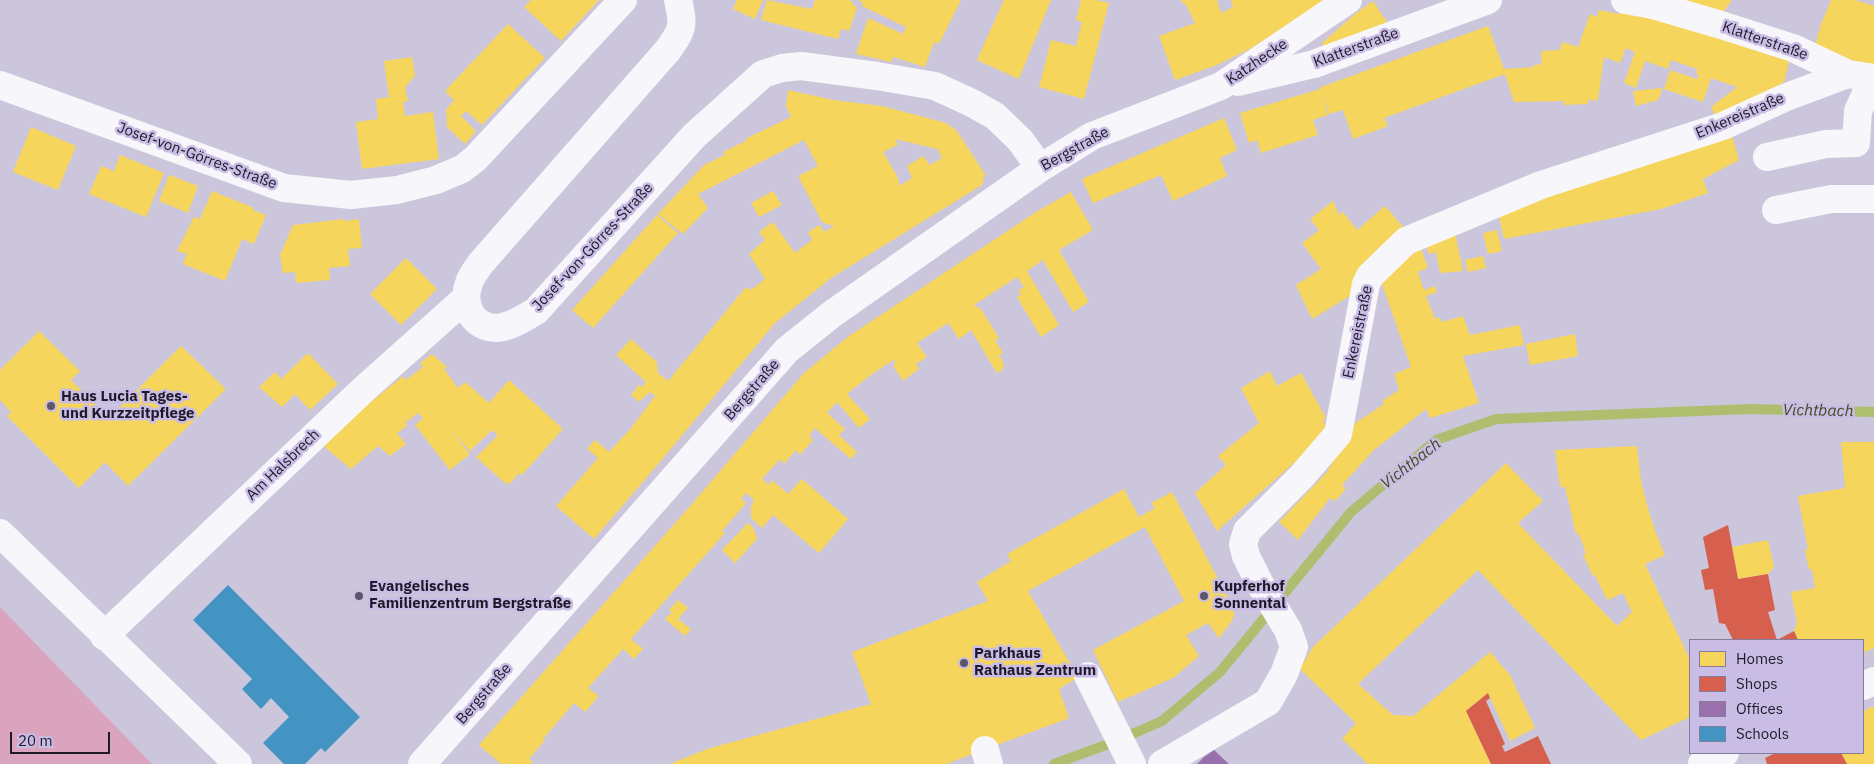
<!DOCTYPE html>
<meta charset="utf-8">
<style>
body{margin:0}
#map{position:relative;width:1874px;height:764px;overflow:hidden;background:#ccc6dc;font-family:"IBM Plex Sans",sans-serif}
canvas{display:block}
.legend{position:absolute;left:1689px;top:639px;width:175px;height:115px;box-sizing:border-box;background:#c9bde5;border:1px solid #857c9a;margin:0;padding:6px 9px;list-style:none;font-size:15px;color:#1f1a29}
.legend li{display:flex;align-items:center;gap:10px;height:25px}
.legend b{width:25px;border:1px solid #857c9a}
.scale{position:absolute;left:10px;top:732px;width:100px;height:22px;box-sizing:border-box;border:2px solid #1f1a29;border-top:0;padding-left:6px;font-size:15px;line-height:18px;white-space:nowrap;color:#1f1a29;-webkit-text-stroke:4px #c9bde5;paint-order:stroke}
</style>
<div id="map">
<canvas width="1874" height="764"></canvas>
<ul class="legend">
<li><b style="height:14px;background:#f6d55c"></b>Homes</li>
<li><b style="height:14px;background:#d6604d"></b>Shops</li>
<li><b style="height:14px;background:#9970ab"></b>Offices</li>
<li><b style="height:14px;background:#4393c3"></b>Schools</li>
</ul>
<div class="scale">20 m</div>
</div>
<script>
const g = document.querySelector('canvas').getContext('2d');
g.lineJoin = 'round';
function fillPath(path, color) { g.fillStyle = color; g.fill(path, 'evenodd'); }
function stroke(path, color, width, dash) { g.strokeStyle = color; g.lineWidth = width; g.lineCap = dash ? 'butt' : 'round'; g.setLineDash(dash || []); g.stroke(path); }
function label(font, color, halo, rows, align = 'center') {
  g.font = font + ' "IBM Plex Sans",sans-serif'; g.lineWidth = 5; g.setLineDash([]); g.textBaseline = 'middle'; g.strokeStyle = halo; g.fillStyle = color; for (const [text, x, y, turn = 0] of rows) {
    g.save(); g.translate(x, y); g.rotate((+turn || 0) * Math.PI / 180); g.textAlign = isNaN(turn) ? turn : align; if (halo) g.strokeText(text, 0, 0); g.fillText(text, 0, 0); g.restore();
  }
}
fillPath(new Path2D(`
 M0,607L152,764H0Z`), '#daa3be');
fillPath(new Path2D(`
 M531,0H599L561,41L524,7Z
 M737,0H763L755,19L733,9Z
 M767,0L812,9L815,0H850L857,8L849,31L841,29L838,39L761,20Z
 M858,0H961L939,44L934,42L925,67L893,57L891,62L856,54L868,18L903,34L906,27L862,6L863,3Z
 M1004,0H1051L1019,79L977,60Z
 M1081,0H1096L1109,3L1084,99L1039,87L1051,40L1076,46L1082,22L1076,20Z
 M1180,0H1217L1221,13L1233,7L1231,0H1327L1250,49L1217,65L1175,80L1159,36L1195,23L1186,5Z
 M1679,0H1732L1721,16Z
 M1831,0H1855L1874,6V64L1872,66L1814,49L1821,24Z
 M1373,1L1389,25L1327,54L1322,43L1355,14Z
 M1621,7L1790,58L1784,82L1743,106L1716,117L1711,107L1737,87L1711,78L1703,102L1664,89L1670,70L1697,79L1699,75L1696,74L1697,69L1671,60L1668,69L1645,61L1636,88L1624,83L1635,52L1626,48L1620,63L1604,57L1598,100H1588V104L1563,105L1564,101L1514,102L1505,74L1384,118L1388,126L1353,139L1343,110L1329,114L1321,92L1328,115L1313,120L1318,135L1261,153L1257,140L1249,143L1240,113L1320,89L1319,88L1332,83L1488,26L1504,69L1534,67L1533,65L1542,64L1541,51L1559,50L1563,42L1578,47L1590,14L1597,17L1599,10L1619,14Z
 M508,24L545,58L482,125L466,111L461,116L476,131L465,144L447,127L446,110L454,100L445,91Z
 M412,57L415,76L405,87L408,101L403,102L405,116L433,112L439,159L362,169L356,122L378,119L376,99L389,97L384,61Z
 M1663,88L1658,100L1636,106L1633,91Z
 M788,90L833,100L882,106L946,123L957,131L985,174L982,185L831,278L775,323L665,456L594,539L556,506L598,458L587,449L595,440L609,452L632,427L655,396L650,392L639,402L631,395L639,385L642,387L646,382L616,355L631,339L657,362L658,373L668,381L746,287L751,290L765,279L749,254L765,240L759,232L773,222L795,253L812,240L808,232L820,225L824,232L834,226L822,222L798,176L818,166L804,140L698,194L708,208L683,234L658,214L704,165L725,155L723,152L746,141L745,139L791,117L786,106ZM895,139L937,149L942,158L930,165L923,156L907,166L912,178L900,186L897,176L883,152L898,145Z
 M1224,118L1237,150L1220,158L1227,176L1173,201L1161,175L1093,203L1082,179Z
 M31,127L76,146L58,190L13,172Z
 M1732,136L1739,160L1703,179L1708,193L1661,209L1504,239L1498,211Z
 M120,155L164,173L146,217L89,194L101,166L114,171Z
 M169,175L198,186L188,213L159,201Z
 M212,191L254,208L253,210L266,215L254,244L242,239L225,281L183,264L187,254L177,251L194,217L200,219Z
 M773,191L782,205L759,217L751,203Z
 M1071,192L1093,230L1059,250L1089,302L1073,312L1043,260L1027,271L1059,325L1041,337L1017,297L1021,295L1018,291L1024,287L1017,277L974,305L981,309L999,338L995,340L1003,353L999,355L1004,364L1003,369L997,373L971,330L959,339L948,323L917,343L927,357L916,364L919,369L903,381L894,367L895,359L872,374L847,394L870,419L859,428L837,402L827,413L845,429L839,435L857,452L851,459L815,428L809,435L813,440L800,455L796,450L784,464L780,459L762,479L769,485L772,480L788,494L802,479L848,519L819,553L773,515L762,528L751,518V506L754,500L746,493L741,499L746,503L722,531L725,533L631,639L643,649L634,659L623,649L588,688L599,696L585,712L574,703L543,739L545,740L529,759L533,762L531,764H501L479,745L691,505L804,373L849,336L1036,212Z
 M1333,201L1339,215L1343,212L1357,230L1385,206L1404,228L1358,269L1353,294L1312,319L1296,285L1321,269L1302,243L1319,230L1310,219Z
 M657,215L678,233L593,328L572,310Z
 M344,219L345,221L359,219L362,248L348,249L350,266L329,268L330,280L296,283L295,272L283,273L280,255L293,225Z
 M1497,230L1502,251L1488,254L1483,233Z
 M1455,233L1463,271L1440,273L1436,252L1429,254L1426,246Z
 M1421,248L1428,268L1418,272L1424,290L1435,286L1437,292L1426,296L1435,319L1439,317L1442,322L1463,316L1470,335L1520,325L1524,345L1463,356L1479,403L1430,418L1426,409L1374,450L1342,485L1346,489L1335,501L1330,498L1298,540L1279,522L1327,472L1354,424L1384,404L1382,401L1399,390L1394,374L1411,367L1380,278L1410,250Z
 M1483,256L1486,268L1468,272L1465,260Z
 M406,258L437,289L401,325L370,294Z
 M39,331L80,371L71,380L109,418L181,346L226,389L128,486L105,462L79,488L7,416L11,412L0,400V370Z
 M1575,334L1578,356L1530,365L1526,344Z
 M308,353L338,384L310,410L295,394L282,407L259,387L275,372L281,379Z
 M432,354L447,367L444,369L458,388L465,382L489,403L509,380L563,429L522,475L519,473L510,484L508,482L506,484L476,457L498,435L492,430L470,451L449,428L470,454L450,470L415,425L423,418L418,413L405,423L407,426L397,433L406,444L390,456L378,446L351,469L320,443L403,376L406,380L423,367L420,363Z
 M1270,371L1277,386L1301,373L1326,418L1323,420L1328,430L1312,447L1217,531L1195,493L1226,465L1218,456L1259,423L1241,388Z
 M1841,442H1874V648L1863,653V640H1798L1794,631L1797,622L1791,592L1815,588L1812,569L1809,570L1805,550L1808,549L1798,496L1845,488Z
 M1637,446L1641,481L1647,505L1655,531L1665,555L1645,564L1690,660V717L1641,740L1478,570L1358,684L1393,715L1413,716L1490,652L1510,675L1535,728L1510,741L1488,693L1466,711L1491,764H1368L1342,739L1356,723L1300,669L1312,648L1506,463L1543,501L1518,523L1617,626L1632,612L1623,593L1607,600L1595,575L1593,576L1583,555L1586,553L1579,534H1576L1565,487H1560L1555,450Z
 M1124,489L1139,517L1155,508L1151,503L1172,492L1234,609V616L1231,622L1219,638L1208,623L1186,635L1199,656L1173,678L1118,702L1093,650L1184,601L1145,527L1028,591L1077,675V678L1059,689L1069,718L946,764H670L707,749L871,704L852,652L988,601L977,582L1011,561L1007,554Z
 M748,523L753,527L757,539L735,563L722,550Z
 M1768,540L1774,567L1768,574L1738,579L1732,547Z
 M678,600L688,608L678,619L691,629L685,636L665,619L672,612L669,610Z
 M1874,706V764H1847L1841,753H1863V711Z`), '#f6d55c');
fillPath(new Path2D(`
 M1728,525L1738,579L1768,574L1775,610L1768,612L1777,640H1733L1725,624L1719,623L1713,589L1705,590L1701,570L1709,568L1703,537Z
 M1794,631L1798,640H1777Z
 M1488,693L1490,698L1486,701L1505,744L1502,746L1505,752L1538,736L1551,764H1491L1466,711Z
 M1775,753H1841L1847,764H1767L1765,758Z`), '#d6604d');
fillPath(new Path2D(`
 M1214,750L1229,764H1197L1204,757Z`), '#9970ab');
fillPath(new Path2D(`
 M228,585L360,717L325,752L321,748L305,764H284L263,743L289,717L271,698L261,709L242,689L252,679L193,620Z`), '#4393c3');
stroke(new Path2D(`
 M1054,764L1114,742L1162,721L1220,672L1351,512L1436,440L1496,419L1750,409L1874,412`), '#afbd6f', 10);
stroke(new Path2D(`
 M678,0C684,26 683,29 668,50L481,263C477,269 471,276 469,283C461,304 472,328 497,328C511,327 524,318 536,311L694,136L763,74L782,68L801,66L877,76L935,86L972,103L995,116L1020,140L1040,168
 M1625,0L1653,5L1718,24L1793,48L1848,74L1874,78
 M1238,82L1314,64L1488,0
 M0,85L284,188L351,195L397,190L436,180L462,169L475,159L623,0
 M1767,157L1826,144L1856,143L1858,111L1873,78
 M1776,210L1831,199H1874
 M0,533L238,764
 M104,636L364,389L466,298
 M1088,676L1132,764
 M1863,686L1874,681
 M985,750L989,764
 M422,764L787,350L832,314L1040,168L1092,136L1221,86L1348,0
 M1162,764L1268,702L1284,674L1294,647L1288,630L1260,584L1246,556L1243,544L1247,531L1301,477L1338,434L1366,284L1370,276L1406,241L1541,185L1723,126L1784,98L1848,74
 M1702,764L1725,753`), '#f7f6fa', 28);
for (const [x, y, r, color] of [
 [51,406,5,"#5c5668"],
 [359,596,5,"#5c5668"],
 [1204,596,5,"#5c5668"],
 [964,663,5,"#5c5668"]
]) { const dot = new Path2D(); dot.arc(x, y, r, 0, 2 * Math.PI); g.fillStyle = color; g.fill(dot); stroke(dot, '#c9bde5', 2); }
label('15px', '#1f1a29', '#c9bde5', [
 ["Klatterstraße",1765,41,19],
 ["Klatterstraße",1356,48,-20],
 ["Katzhecke",1257,62,-34],
 ["Enkereistraße",1740,116,-23],
 ["Bergstraße",1075,149,-29],
 ["Josef-von-Görres-Straße",197,156,20],
 ["Josef-von-Görres-Straße",593,247,-47],
 ["Enkereistraße",1358,332,-78],
 ["Bergstraße",752,390,-49],
 ["Am Halsbrech",283,465,-44],
 ["Bergstraße",484,694,-49]
]);
label('bold 15px', '#1f1a29', '#c9bde5', [
 ["Haus Lucia Tages-",61,397],
 ["und Kurzzeitpflege",61,414],
 ["Evangelisches",369,587],
 ["Familienzentrum Bergstraße",369,604],
 ["Kupferhof",1214,587],
 ["Sonnental",1214,604],
 ["Parkhaus",974,654],
 ["Rathaus Zentrum",974,671]
], 'left');
label('italic 16px', '#424b1c', '#c9bde5', [
 ["Vichtbach",1818,411,1],
 ["Vichtbach",1411,464,-38]
]);
</script>
